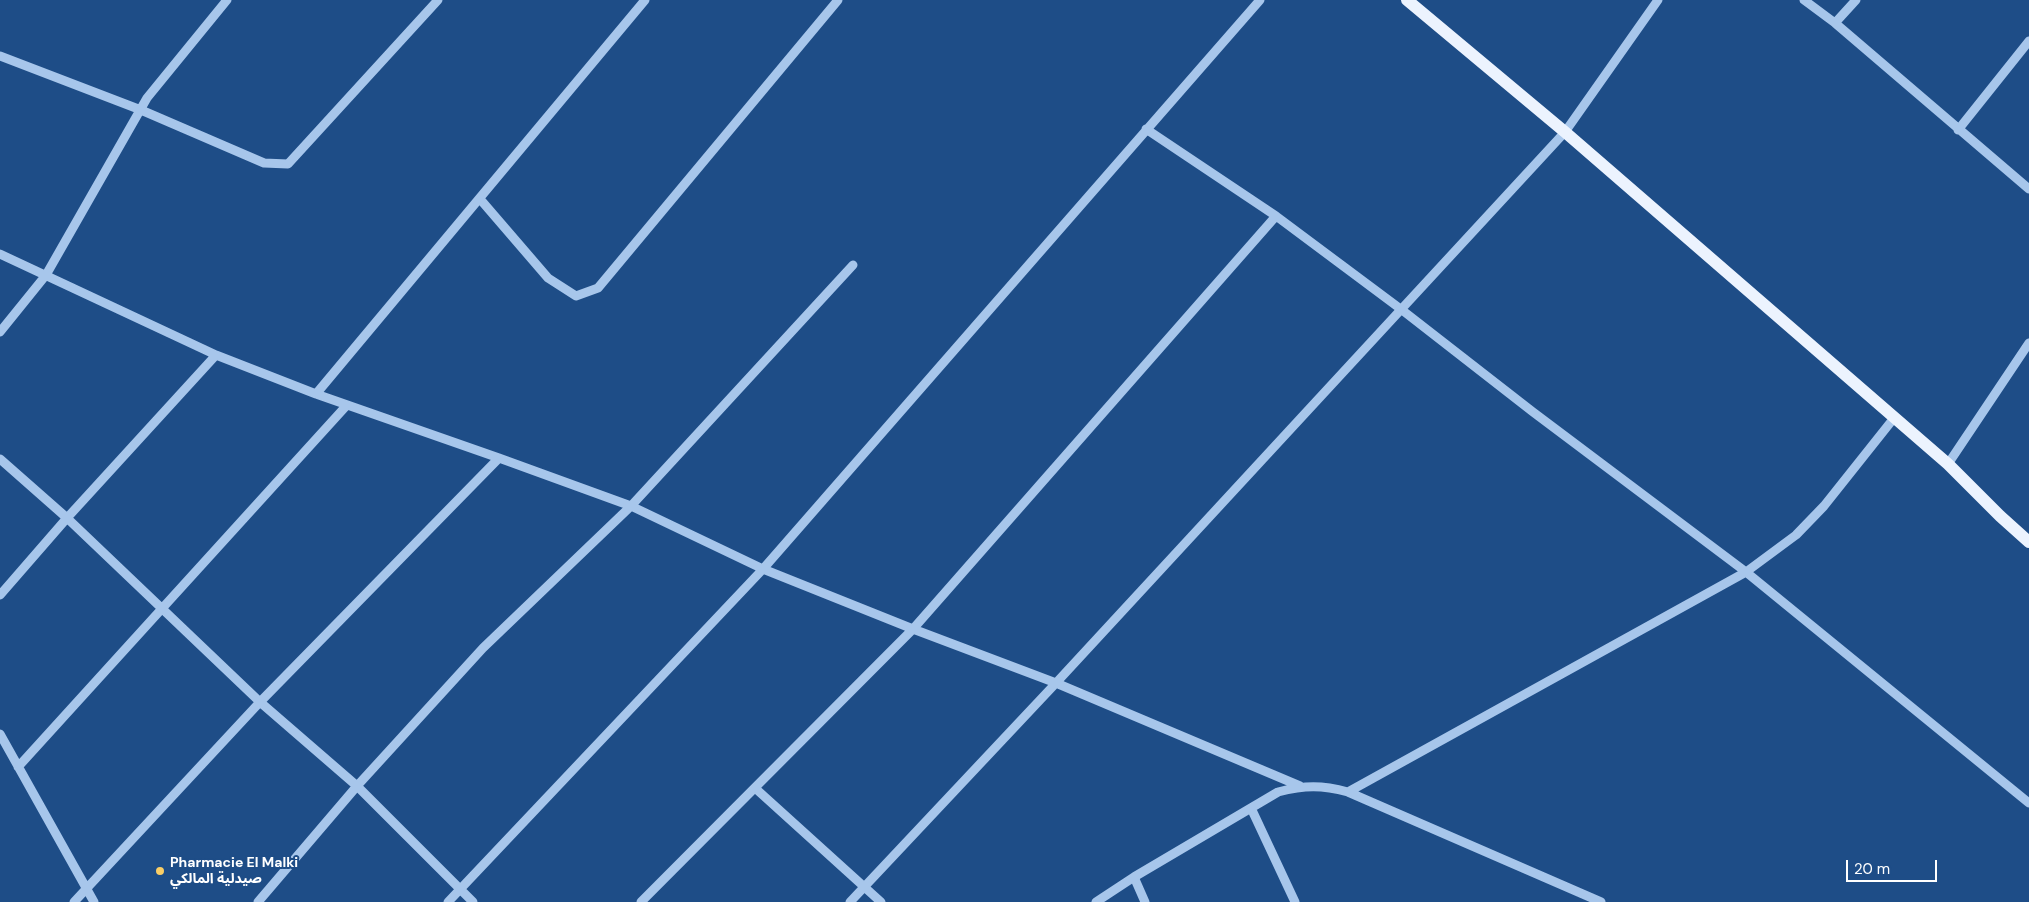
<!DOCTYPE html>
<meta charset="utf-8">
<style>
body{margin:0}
#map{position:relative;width:2029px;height:902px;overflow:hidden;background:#1e4d87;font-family:"DM Sans",sans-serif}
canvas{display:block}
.scale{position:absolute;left:1846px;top:860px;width:91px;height:22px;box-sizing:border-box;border:2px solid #fff;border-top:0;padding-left:6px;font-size:15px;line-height:18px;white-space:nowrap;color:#fff;-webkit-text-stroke:4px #1e4d87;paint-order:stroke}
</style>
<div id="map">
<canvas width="2029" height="902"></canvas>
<div class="scale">20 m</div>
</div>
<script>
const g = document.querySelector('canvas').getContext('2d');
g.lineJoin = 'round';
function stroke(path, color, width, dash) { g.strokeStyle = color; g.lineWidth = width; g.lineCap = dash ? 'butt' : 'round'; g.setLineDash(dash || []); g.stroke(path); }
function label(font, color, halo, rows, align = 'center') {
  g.font = font + ' "DM Sans","Noto Sans Arabic",sans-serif'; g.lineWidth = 4; g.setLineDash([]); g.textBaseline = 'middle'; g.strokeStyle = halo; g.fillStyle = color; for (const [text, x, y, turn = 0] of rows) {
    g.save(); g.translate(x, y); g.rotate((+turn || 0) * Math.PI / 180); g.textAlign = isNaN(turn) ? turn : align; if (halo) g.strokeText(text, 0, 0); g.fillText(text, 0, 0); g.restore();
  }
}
stroke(new Path2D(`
 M1804,0L1835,23L2029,189
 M1835,23L1856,0
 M0,56L141,110L264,163L288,164L438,0
 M1146,129L1276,216L1402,310L1533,412L1746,572L2029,803
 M1958,130L2029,41
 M480,199L548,278L576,296L598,288L838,0
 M0,254L216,355L316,394L499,458L631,506L763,569L913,629L1056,683L1300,786
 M0,332L46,275L147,98L227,0
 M316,394L645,0
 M0,459L67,518L260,702L357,786L473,902
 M1948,464L2029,343
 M0,595L67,518L216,355
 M0,734L94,902
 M18,767L347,405
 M755,788L881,902
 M1348,792L1746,572L1796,535L1824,506L1894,418
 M1251,808L1295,902
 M1134,877L1145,902
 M74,902L260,702L499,458
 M258,902L357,786L483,648L631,506L853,265
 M448,902L763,569L1260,0
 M641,902L913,629L1276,216
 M850,902L1056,683L1565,132L1658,0
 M1096,902L1134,877L1278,792C1305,785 1322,785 1348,792L1601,902`), '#a7c6eb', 9);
stroke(new Path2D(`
 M1407,0L1565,132L1948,464L2000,516L2029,542`), '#ecf3fe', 12);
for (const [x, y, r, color] of [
 [160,871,5,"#face66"]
]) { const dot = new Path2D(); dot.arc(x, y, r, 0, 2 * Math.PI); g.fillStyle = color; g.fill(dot); stroke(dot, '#1e4d87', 2); }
label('bold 14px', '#fff', '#1e4d87', [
 ["Pharmacie El Malki",170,863],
 ["صيدلية المالكي",170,879]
], 'left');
</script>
